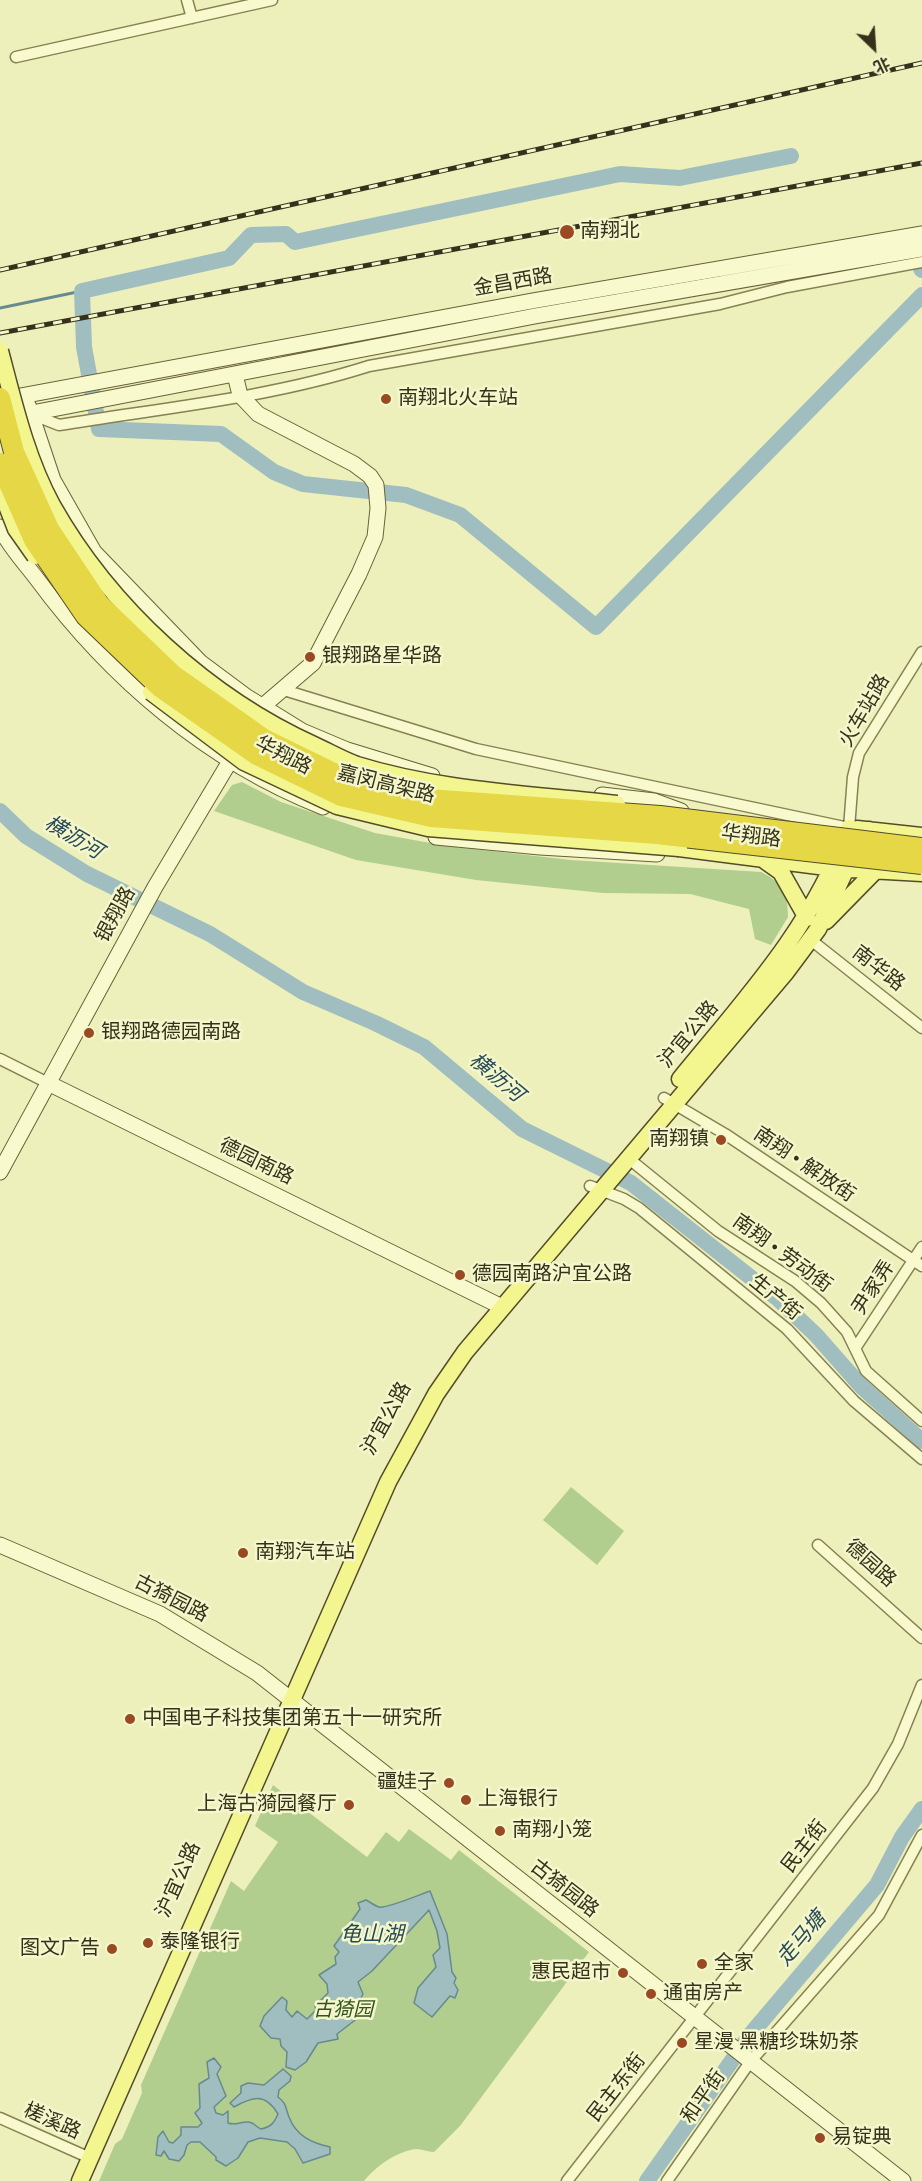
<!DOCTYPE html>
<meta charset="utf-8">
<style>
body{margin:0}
#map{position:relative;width:922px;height:2181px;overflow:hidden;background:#edf0bb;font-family:"Times New Roman","Noto Sans SC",serif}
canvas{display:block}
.north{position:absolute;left:844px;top:18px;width:60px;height:60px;-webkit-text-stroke:4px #f4f7cb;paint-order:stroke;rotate:155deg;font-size:16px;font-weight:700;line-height:24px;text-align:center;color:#36311a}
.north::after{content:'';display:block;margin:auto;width:21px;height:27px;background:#36311a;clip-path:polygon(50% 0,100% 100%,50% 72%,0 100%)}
</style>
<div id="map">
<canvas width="922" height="2181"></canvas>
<div class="north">北</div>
</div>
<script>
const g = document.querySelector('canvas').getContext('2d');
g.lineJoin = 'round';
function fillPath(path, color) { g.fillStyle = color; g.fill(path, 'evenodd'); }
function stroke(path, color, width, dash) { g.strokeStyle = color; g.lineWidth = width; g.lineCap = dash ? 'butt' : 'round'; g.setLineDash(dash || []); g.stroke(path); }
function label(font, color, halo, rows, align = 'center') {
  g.font = font + ' "Times New Roman","Noto Sans SC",serif'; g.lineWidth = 5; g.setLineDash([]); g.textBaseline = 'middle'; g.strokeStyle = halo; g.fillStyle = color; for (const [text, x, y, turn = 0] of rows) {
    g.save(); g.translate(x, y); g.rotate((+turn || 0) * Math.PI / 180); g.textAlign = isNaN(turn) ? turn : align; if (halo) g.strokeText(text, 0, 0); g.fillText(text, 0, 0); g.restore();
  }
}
fillPath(new Path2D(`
 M242,782L281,802L375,833L447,846L571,860L761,872C782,882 788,894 788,917L771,945L755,939L749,909L690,894L603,893L476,880L356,860L214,811L232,785Z
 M571,1487L624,1531L597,1565L543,1520Z
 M273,1785L367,1857L386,1832L399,1842L409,1829L451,1860L459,1850L589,1952L460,2126L434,2152C428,2152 422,2149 416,2149C397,2151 375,2167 364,2181H99L115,2144L122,2139L142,2093L141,2085L231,1881L244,1891L278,1842L255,1826Z`), '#b1ce8f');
const water = new Path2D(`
 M430,1891L447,1934L452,1972L456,1978L454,1983L458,1990L455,1998L450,1996L432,2017L414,2003L418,1988L436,1967L433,1955L440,1948L437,1931L429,1910L372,1971L358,1982L363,1994L358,2004L363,2014L337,2034L338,2039L318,2043L306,2062L295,2070L286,2067L287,2052L281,2046L280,2039L271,2038L260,2026L264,2016L282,1997L287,2001L286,2010L292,2017L297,2011L307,2019L316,2010L315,2006L328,1993L327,1984L319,1975L336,1964L335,1957L339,1952L334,1946L360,1909L358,1903L366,1900C370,1902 375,1906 379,1907C386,1909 421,1894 430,1891Z
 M214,2058L221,2067L217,2074L226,2096L214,2107L216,2113L223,2115L228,2111V2123C236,2126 241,2121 249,2122C255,2123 256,2127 261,2129C271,2127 274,2123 278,2114C265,2092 252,2097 234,2107L230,2103L241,2093V2086L248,2083L264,2085L283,2069L291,2076L290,2081L279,2090L278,2097C287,2104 285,2107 289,2117C296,2136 312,2143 330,2147V2154L303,2163L295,2149L287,2142L260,2138L248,2142L238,2158L226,2166L216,2160V2157L200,2142H191L187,2145L184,2155L179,2161L169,2159L164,2151L161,2156L156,2155L158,2137L163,2131L169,2142L173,2143L181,2135V2127H198L202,2123L195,2113L200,2108L199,2084L209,2078L207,2062Z`);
fillPath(water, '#a0bec0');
stroke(water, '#678a8e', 1.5);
stroke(new Path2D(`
 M0,308L82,291`), '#678a8e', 3);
stroke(new Path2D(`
 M791,156L680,178L620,174L295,242L286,234L251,235L229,258L82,291L84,347L99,429L221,434L274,472L303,484L406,495L460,515L596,627L922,295
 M921,269L922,270
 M0,811L26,836L87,874L210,934L303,992L375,1023L424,1047L522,1129L631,1183L778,1299L816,1335L861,1386L922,1441
 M647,2181L750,2035L877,1885L902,1837L922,1809`), '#a0bec0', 16);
const street = new Path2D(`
 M187,0L192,18
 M16,57L272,0
 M31,414L59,425C162,408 269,398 369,366L720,304L787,287L922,262
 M284,690L476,749L849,828L853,777L859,753L922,652
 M811,940L922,1028
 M0,1059L48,1083
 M664,1098L725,1134L922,1266
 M628,1158L718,1231L795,1281L821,1303L847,1332L866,1371L922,1421
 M590,1186L624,1199L639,1208L787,1329L854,1401L922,1459
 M856,1347L922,1247
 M818,1545L922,1638
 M0,2118L90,2158
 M567,2181L873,1788L898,1744L922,1685
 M667,2181L750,2062L879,1915L922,1835`);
const secondary = new Path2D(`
 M235,375L240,395L258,414L354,464L370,476L376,485L378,508L375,537L359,574L313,663L263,706L251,725
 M0,400L532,301L922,234
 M28,405L53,480L94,552L200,662L247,697L302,731L347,750L432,776
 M6,418L535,316L922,249
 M0,527C8,545 25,563 37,579C110,678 208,762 323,807
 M602,795L654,801L681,811
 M436,837L540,847L657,854
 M48,1083L502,1307
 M0,1172L155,887L239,746
 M0,1545L160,1614L257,1673L903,2181`);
const primary = new Path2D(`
 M857,829L922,836
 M679,848L834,868L922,873
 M764,860L781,872L807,918
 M826,921L875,871
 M680,1079C747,997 811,929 849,828
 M80,2181L388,1482L436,1394L465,1352L786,972L818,929L846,869L869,830`);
stroke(street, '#878154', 13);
stroke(secondary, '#696138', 17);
stroke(primary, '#544c29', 19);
stroke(street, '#f8face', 10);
stroke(secondary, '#f8face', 15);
stroke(primary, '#f3f68f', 16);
const rail = new Path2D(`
 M0,270L922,63
 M0,333L922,163`);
stroke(rail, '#36311a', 5);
stroke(rail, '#f4f7cb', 3, [9]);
const primaryBridge = new Path2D(`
 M0,351C14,404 26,457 52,505C110,608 209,698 316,746C329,752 343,760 357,765C441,791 530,794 617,804
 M0,488L16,529L35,556
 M151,692L244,762L337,806L428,828L679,848`);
const highwayBridge = new Path2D(`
 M0,398L14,452L49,529L99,604L173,675L264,739L346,779L428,799L660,816L922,848
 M0,463L34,540L86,616L160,687L257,755L341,796L431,817L657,834L922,864`);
stroke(primaryBridge, '#544c29', 19, []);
stroke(highwayBridge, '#544c29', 22, []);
stroke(primaryBridge, '#f3f68f', 16);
stroke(highwayBridge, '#e5d745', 20);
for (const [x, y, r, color] of [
 [567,232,8,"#994a22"],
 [386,399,6,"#994a22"],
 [310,657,6,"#994a22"],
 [89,1033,6,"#994a22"],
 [721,1140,6,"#994a22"],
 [460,1275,6,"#994a22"],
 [243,1553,6,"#994a22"],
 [130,1719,6,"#994a22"],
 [449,1783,6,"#994a22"],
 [466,1800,6,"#994a22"],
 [349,1805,6,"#994a22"],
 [500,1831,6,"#994a22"],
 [148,1943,6,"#994a22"],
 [112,1949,6,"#994a22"],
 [702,1964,6,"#994a22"],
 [623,1973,6,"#994a22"],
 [651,1994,6,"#994a22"],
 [682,2043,6,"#994a22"],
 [820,2138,6,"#994a22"]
]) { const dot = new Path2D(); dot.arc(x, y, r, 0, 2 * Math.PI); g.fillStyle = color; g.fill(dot); stroke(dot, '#f4f7cb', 2); }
label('20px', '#36311a', '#f4f7cb', [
 ["南翔北",580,232],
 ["南翔北火车站",398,399],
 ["银翔路星华路",322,657],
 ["银翔路德园南路",101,1033],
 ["南翔镇",709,1140,"right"],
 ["德园南路沪宜公路",472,1275],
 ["南翔汽车站",255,1553],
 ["中国电子科技集团第五十一研究所",142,1719],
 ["疆娃子",437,1783,"right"],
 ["上海银行",478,1800],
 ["上海古漪园餐厅",337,1805,"right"],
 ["南翔小笼",512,1831],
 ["泰隆银行",160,1943],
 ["图文广告",100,1949,"right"],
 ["全家",714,1964],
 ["惠民超市",611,1973,"right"],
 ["通宙房产",663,1994],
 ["星漫 黑糖珍珠奶茶",694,2043],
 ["易锭典",832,2138]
], 'left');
label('20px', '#36311a', '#f4f7cb', [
 ["金昌西路",513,283,-10],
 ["火车站路",865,711,-60],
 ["华翔路",283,756,27],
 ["嘉闵高架路",386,785,14],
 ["华翔路",751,837,7],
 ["银翔路",116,915,-61],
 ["南华路",878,969,38],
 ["沪宜公路",689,1035,-50],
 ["德园南路",256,1162,26],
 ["南翔 • 解放街",804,1165,34],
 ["南翔 • 劳动街",782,1254,36],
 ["尹家弄",874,1288,-57],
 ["生产街",775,1298,39],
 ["沪宜公路",387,1419,-61],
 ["德园路",870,1564,42],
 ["古猗园路",171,1599,27],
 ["民主街",805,1847,-52],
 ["沪宜公路",179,1880,-66],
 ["古猗园路",564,1889,38],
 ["民主东街",617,2088,-52],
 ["和平街",704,2097,-55],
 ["槎溪路",52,2122,24]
]);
label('italic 20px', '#345320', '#f4f7cb', [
 ["古猗园",343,2011]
]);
label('italic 21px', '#284956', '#f4f7cb', [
 ["横沥河",73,838,31],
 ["横沥河",496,1078,40],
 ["龟山湖",372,1935],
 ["走马塘",802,1939,-50]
]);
</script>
